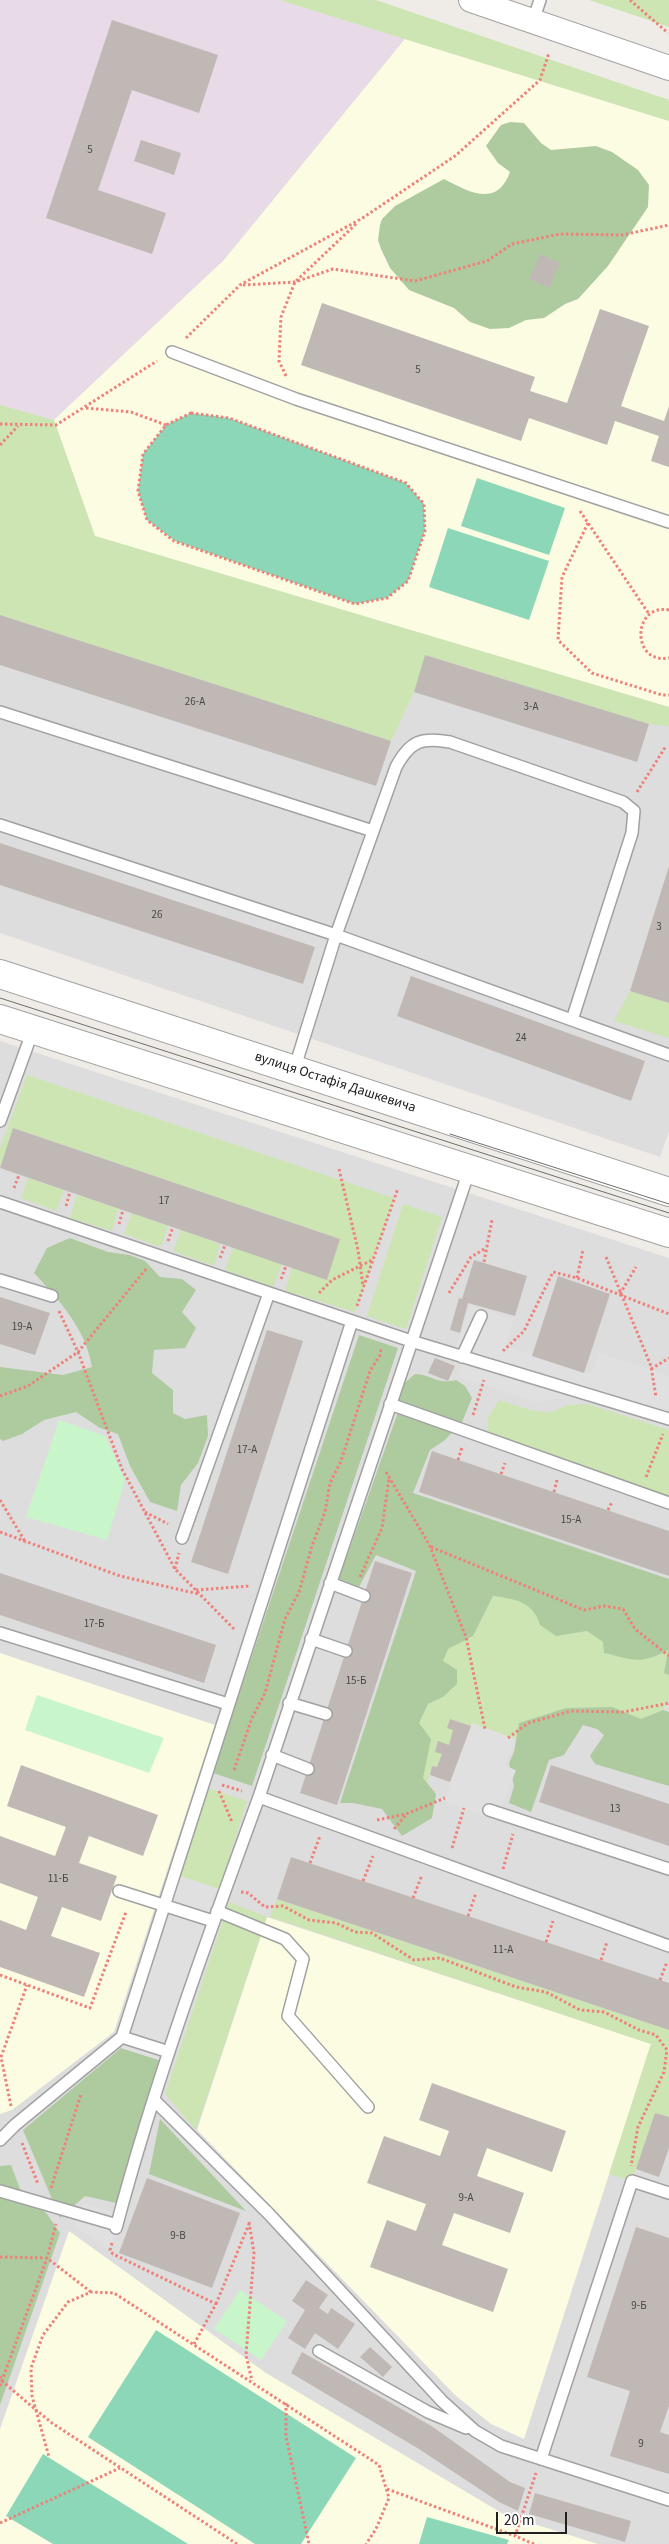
<!DOCTYPE html>
<meta charset="utf-8">
<style>
body{margin:0}
#map{position:relative;width:669px;height:2544px;overflow:hidden;background:#efece7;font-family:"Source Sans 3",sans-serif}
canvas{display:block}
.scale{position:absolute;left:496px;top:2512px;width:71px;height:22px;box-sizing:border-box;border:2px solid #202020;border-top:0;padding-left:6px;font-size:15px;line-height:18px;white-space:nowrap;color:#202020;-webkit-text-stroke:4px #fff;paint-order:stroke}
</style>
<div id="map">
<canvas width="669" height="2544"></canvas>
<div class="scale">20 m</div>
</div>
<script>
const g = document.querySelector('canvas').getContext('2d');
g.lineJoin = 'round';
function fillPath(path, color) { g.fillStyle = color; g.fill(path, 'evenodd'); }
function stroke(path, color, width, dash) { g.strokeStyle = color; g.lineWidth = width; g.lineCap = dash ? 'butt' : 'round'; g.setLineDash(dash || []); g.stroke(path); }
function label(font, color, halo, rows, align = 'center') {
  g.font = font + ' "Source Sans 3",sans-serif'; g.lineWidth = 4; g.setLineDash([]); g.textBaseline = 'middle'; g.strokeStyle = halo; g.fillStyle = color; for (const [text, x, y, turn = 0] of rows) {
    g.save(); g.translate(x, y); g.rotate((+turn || 0) * Math.PI / 180); g.textAlign = isNaN(turn) ? turn : align; if (halo) g.strokeText(text, 0, 0); g.fillText(text, 0, 0); g.restore();
  }
}
fillPath(new Path2D(`
 M0,405L54,420L95,536L669,707V1131L660,1157L0,933Z
 M0,1041L669,1258V2544H0Z`), '#dedddd');
fillPath(new Path2D(`
 M0,0H279L405,39L224,260L54,420L0,405Z`), '#e8dae6');
fillPath(new Path2D(`
 M405,39L669,121V707L95,536L54,420L224,260Z
 M0,1653L215,1725L114,2032L12,2110L0,2114Z
 M267,1917L651,2044L524,2439L491,2424L455,2395L197,2130Z
 M69,2231L266,2373L505,2515L598,2544H0V2429Z`), '#fcfce3');
fillPath(new Path2D(`
 M279,0H376L669,100V121Z
 M589,0H669V27Z
 M0,405L54,420L95,536L669,707V726L649,724L426,655L414,692L391,741L0,615Z
 M630,991L669,1003V1038L614,1021Z
 M27,1075L394,1198L355,1312L285,1291L292,1268L327,1279L340,1239L14,1128L0,1167V1148Z
 M28,1178L64,1190L56,1211L21,1198Z
 M77,1195L118,1208L112,1231L70,1218Z
 M403,1204L442,1217L406,1329L367,1316Z
 M132,1213L168,1226L161,1247L124,1234Z
 M181,1230L220,1244L214,1266L173,1251Z
 M233,1248L282,1264L273,1287L225,1270Z
 M499,1400L533,1411L552,1412L568,1405L587,1404L669,1430V1496L488,1433V1418Z
 M493,1596L522,1600L556,1636L586,1631L604,1642L655,1657L668,1650L664,1673L669,1675V1699L663,1710L641,1719L612,1707L566,1708L519,1723L516,1739L472,1723L471,1726L450,1719L453,1730L449,1745L438,1742L435,1751L442,1754L437,1767L432,1766L427,1784L423,1778L425,1765L419,1724L428,1704L443,1697V1661L448,1648L473,1636Z
 M208,1788L247,1801L219,1889L180,1876Z
 M277,1899L669,2030V2117L655,2113L632,2181L609,2174L651,2044L270,1917Z
 M229,1902L267,1917L196,2130L165,2094Z`), '#cce5b2');
fillPath(new Path2D(`
 M510,122L524,123L541,143L551,150L596,146L612,152L638,170L649,185L648,207L608,266L578,299L565,304L544,318L526,320L509,328L490,329L470,322L454,308L409,290L390,268L381,249L378,240L380,225L382,219L395,206L444,179C469,192 497,208 510,172L498,163L486,146L501,125Z
 M70,1238L108,1252L130,1255L145,1261L160,1277L182,1279L196,1290L182,1312L196,1328L185,1348L154,1350L152,1373L173,1390V1413L185,1419L207,1415L208,1436L198,1463L181,1485L177,1511L150,1502L130,1466L118,1434L100,1428L76,1412L44,1420L22,1434L3,1441L0,1439V1367L63,1375L92,1367C86,1329 59,1300 34,1273L47,1248Z
 M359,1335L398,1348L252,1786L213,1773Z
 M415,1374C434,1375 436,1385 456,1380L465,1386L472,1398L462,1422L445,1440L430,1450L413,1493L669,1579V1675L664,1673L668,1650C641,1665 633,1660 604,1653L603,1642L587,1631L556,1636L540,1625C533,1601 515,1599 493,1596L473,1636L448,1649L443,1661L457,1670V1684L443,1697L428,1704L419,1723L431,1739L423,1778L436,1794L432,1818L402,1836L382,1809L353,1803H340L416,1571L376,1555L359,1587L339,1579L397,1415C396,1393 398,1388 415,1374Z
 M612,1707L641,1719L663,1710L669,1712V1786L595,1764L590,1756L604,1735L597,1729L583,1725L564,1755L549,1760L531,1812L509,1803L514,1786L509,1763L514,1752L519,1723L566,1708Z
 M121,2048L159,2060L116,2203L85,2196L60,2218L23,2130Z
 M160,2119L246,2211L149,2174Z
 M11,2165L20,2189L47,2214L60,2233L0,2405V2166Z`), '#aecba0');
fillPath(new Path2D(`
 M59,1420L105,1436L125,1480L107,1540L26,1517Z
 M37,1695L164,1738L149,1773L25,1730Z
 M240,2290L287,2321L261,2360L214,2329Z`), '#c9f5cb');
fillPath(new Path2D(`
 M191,413L229,418L406,483L424,504L425,531L408,581L387,598L355,604L175,541L147,520L138,491L143,454L166,425Z
 M477,478L565,508L549,555L461,526Z
 M448,528L549,561L529,620L429,587Z
 M156,2330L356,2458L301,2544H255L88,2437Z
 M43,2454L188,2544H53L6,2516Z
 M427,2517L509,2540L507,2544H419Z`), '#8cd7b8');
fillPath(new Path2D(`
 M470,1305L514,1319L506,1346L592,1374L599,1353L669,1376V1406L663,1423L586,1398L551,1399L539,1403L458,1377L463,1363L452,1359Z
 M472,1723L515,1739L505,1766L516,1770L497,1821L444,1801Z
 M180,1876L219,1889L159,2060L121,2048Z
 M83,2203L121,2214L110,2250L75,2227Z`), '#e0e0e0');
fillPath(new Path2D(`
 M112,20L218,55L199,113L132,90L98,190L166,213L152,254L46,218Z
 M141,140L181,153L174,175L134,161Z
 M540,254L560,263L549,288L529,279Z
 M322,303L535,377L530,391L567,403L600,309L649,326L621,406L664,421L669,406V467L651,461L659,436L615,421L607,445L529,418L521,441L301,365Z
 M0,615L391,741L376,786L0,665Z
 M425,655L649,724L637,762L414,692Z
 M0,843L315,947L303,984L0,885Z
 M669,866V1003L630,991Z
 M411,976L645,1061L631,1101L397,1016Z
 M13,1128L340,1239L327,1280L0,1168Z
 M474,1260L527,1276L515,1316L468,1303L460,1333L450,1330L459,1298L462,1299Z
 M558,1276L610,1294L584,1373L532,1356Z
 M0,1297L50,1313L35,1355L0,1344Z
 M267,1330L303,1341L228,1574L191,1562Z
 M435,1358L455,1366L448,1381L428,1373Z
 M432,1451L669,1531V1576L419,1492Z
 M375,1561L412,1573L337,1805L300,1793Z
 M0,1573L216,1645L204,1683L0,1615Z
 M450,1719L471,1726L450,1782L430,1775L432,1766L437,1767L442,1754L435,1752L438,1741L449,1745L453,1730L447,1728Z
 M21,1765L158,1815L143,1856L89,1836L79,1863L117,1876L101,1921L62,1907L51,1936L100,1953L84,1997L0,1967V1920L26,1930L38,1897L0,1883V1836L55,1856L66,1827L7,1806Z
 M551,1765L669,1804V1846L539,1802Z
 M291,1857L669,1983V2030L277,1899Z
 M432,2083L566,2131L552,2172L487,2148L477,2176L524,2193L510,2233L454,2213L442,2245L508,2269L493,2312L370,2267L387,2220L416,2231L426,2204L367,2183L384,2136L440,2156L449,2131L419,2120Z
 M655,2113L669,2117V2148L659,2177L636,2169Z
 M147,2178L240,2213L212,2288L119,2253Z
 M636,2227L669,2238V2406L660,2432L669,2435V2474L610,2456L630,2391L587,2377Z
 M306,2280L328,2295L319,2308L328,2314L331,2308L355,2324L338,2349L315,2333L305,2349L288,2338L305,2310L292,2301Z
 M370,2347L392,2367L383,2377L360,2357Z
 M302,2352L433,2427L510,2482L525,2488L518,2511L499,2502L419,2449L291,2373Z
 M535,2493L631,2521L625,2542L529,2514Z`), '#c0b8b4');
const service = new Path2D(`
 M533,21L540,0
 M172,352L296,399L669,522
 M0,712L373,831
 M0,825L336,935L669,1055
 M294,1070L336,935L396,767C410,741 421,737 450,742L623,802L634,811L632,833L572,1020
 M0,1121L33,1030
 M0,1202L411,1341L669,1419
 M0,1280L52,1296
 M462,1357L481,1316
 M390,1404L669,1503
 M182,1538L269,1293
 M330,1583L364,1596
 M0,1633L228,1704
 M311,1639L346,1651
 M289,1703L326,1714
 M272,1755L308,1769
 M259,1797L669,1946
 M489,1810L669,1869
 M119,1891L213,1921
 M217,1911L285,1939L303,1959L288,2016L368,2107
 M122,2037L169,2052
 M155,2101L269,2214L442,2401L475,2431L501,2446L669,2500
 M0,2140L15,2125L122,2037L352,1321
 M0,2191L117,2225
 M116,2228C155,2081 207,1939 259,1797L470,1168
 M319,2351L428,2412L466,2428
 M541,2459L632,2181L669,2193`);
const minor = new Path2D(`
 M471,0L669,68`);
const tertiary = new Path2D(`
 M0,974L669,1192
 M0,1019L669,1233`);
stroke(service, '#a1a1a1', 14);
stroke(minor, '#a1a1a1', 26);
stroke(tertiary, '#a1a1a1', 30);
stroke(new Path2D(`
 M630,0L668,33
 M243,285L295,282L333,269L415,281L487,261L512,244L560,234L622,235L669,225
 M186,338L240,285L361,219L455,156L540,80L549,53
 M286,376L279,361L281,317L295,282L357,223
 M86,408L131,412L166,425
 M191,413L229,418L406,483L424,504L425,531L408,581L387,598L355,604L174,541L147,520L138,491L143,454L166,425Z
 M0,424L56,425L157,361
 M0,445L18,426
 M580,511L649,614
 M588,523L562,577L558,640L592,673L662,695H669
 M669,610C632,603 631,665 669,658
 M637,792L666,746
 M339,1169L358,1250L363,1286
 M14,1188L19,1175
 M66,1206L70,1192
 M119,1224L123,1210
 M168,1241L173,1227
 M606,1257L651,1366L656,1397
 M220,1258L225,1245
 M484,1262L492,1220
 M577,1278L583,1250
 M281,1279L286,1266
 M319,1293L332,1280L372,1260
 M449,1293L471,1257L486,1248
 M620,1294L636,1267
 M357,1306L398,1188
 M59,1311L78,1352L122,1469L175,1569L235,1630
 M503,1351L524,1331L553,1272L577,1278L669,1314
 M651,1369L669,1358
 M0,1396L28,1386L78,1352L146,1269
 M473,1415L484,1380
 M458,1460L462,1447
 M386,1472L429,1544L466,1637L485,1729
 M501,1474L505,1463
 M646,1477L663,1434
 M554,1492L557,1480
 M0,1500L26,1543
 M608,1510L612,1502
 M145,1512L168,1524
 M0,1532L120,1576L199,1594
 M431,1547L584,1610L605,1606L623,1609L635,1629L669,1656
 M175,1569L179,1553
 M360,1577L382,1528L389,1479
 M196,1590L250,1586
 M508,1738L528,1723L571,1711L624,1712L669,1703
 M234,1770L252,1718L265,1693L285,1619L299,1592L312,1546L325,1512L330,1483L341,1461L370,1371L380,1355L381,1348
 M222,1785L242,1791
 M219,1791L232,1822
 M377,1820L406,1814L445,1798
 M394,1829L406,1815
 M452,1848L464,1808
 M310,1863L320,1836
 M503,1869L513,1834
 M363,1881L373,1856
 M241,1892L248,1893L265,1907L283,1906L309,1920L336,1923L355,1932L372,1933L414,1960L440,1958L516,1987L546,1992L580,2010L604,2012L639,2030L656,2035L667,2050L664,2072L638,2127L631,2166
 M413,1898L422,1875
 M468,1916L476,1893
 M546,1942L553,1921
 M601,1960L607,1942
 M0,1975L90,2008L126,1912
 M660,1980L667,1962
 M11,2106L1,2057L27,1985
 M22,2143L38,2184
 M51,2188L81,2094
 M249,2222L254,2253L246,2355L252,2381
 M112,2243L110,2250L113,2254L216,2304L194,2344
 M0,2257L47,2258L91,2292
 M216,2304L249,2224
 M0,2376L2,2381L36,2410L49,2457
 M0,2386L47,2258L56,2224
 M286,2403V2436L309,2544
 M387,2489L515,2536
 M0,2523L120,2468
 M237,2544L52,2423L36,2410L32,2396L31,2368L43,2335L68,2302L91,2292L114,2293L379,2465L389,2498L376,2529L366,2544
 M534,2544L515,2536L536,2473`), '#ee827a', 3, [2.5, 2.5]);
stroke(service, '#fff', 11);
stroke(minor, '#fff', 24);
stroke(tertiary, '#fff', 28);
stroke(new Path2D(`
 M0,998L669,1213
 M450,1134L669,1204`), '#6e6e6e', 1);
label('11px', '#484645', null, [
 ["5",90,151],
 ["5",418,371],
 ["26-А",195,703],
 ["3-А",531,708],
 ["26",157,916],
 ["3",659,928],
 ["24",521,1039],
 ["17",164,1202],
 ["19-А",22,1328],
 ["17-А",247,1451],
 ["15-А",571,1521],
 ["17-Б",94,1625],
 ["15-Б",356,1682],
 ["13",615,1810],
 ["11-Б",58,1880],
 ["11-А",503,1951],
 ["9-А",466,2199],
 ["9-В",178,2237],
 ["9-Б",639,2307],
 ["9",641,2445]
]);
label('14px', '#202020', '#fff', [
 ["вулиця Остафія Дашкевича",335,1083,18]
]);
</script>
